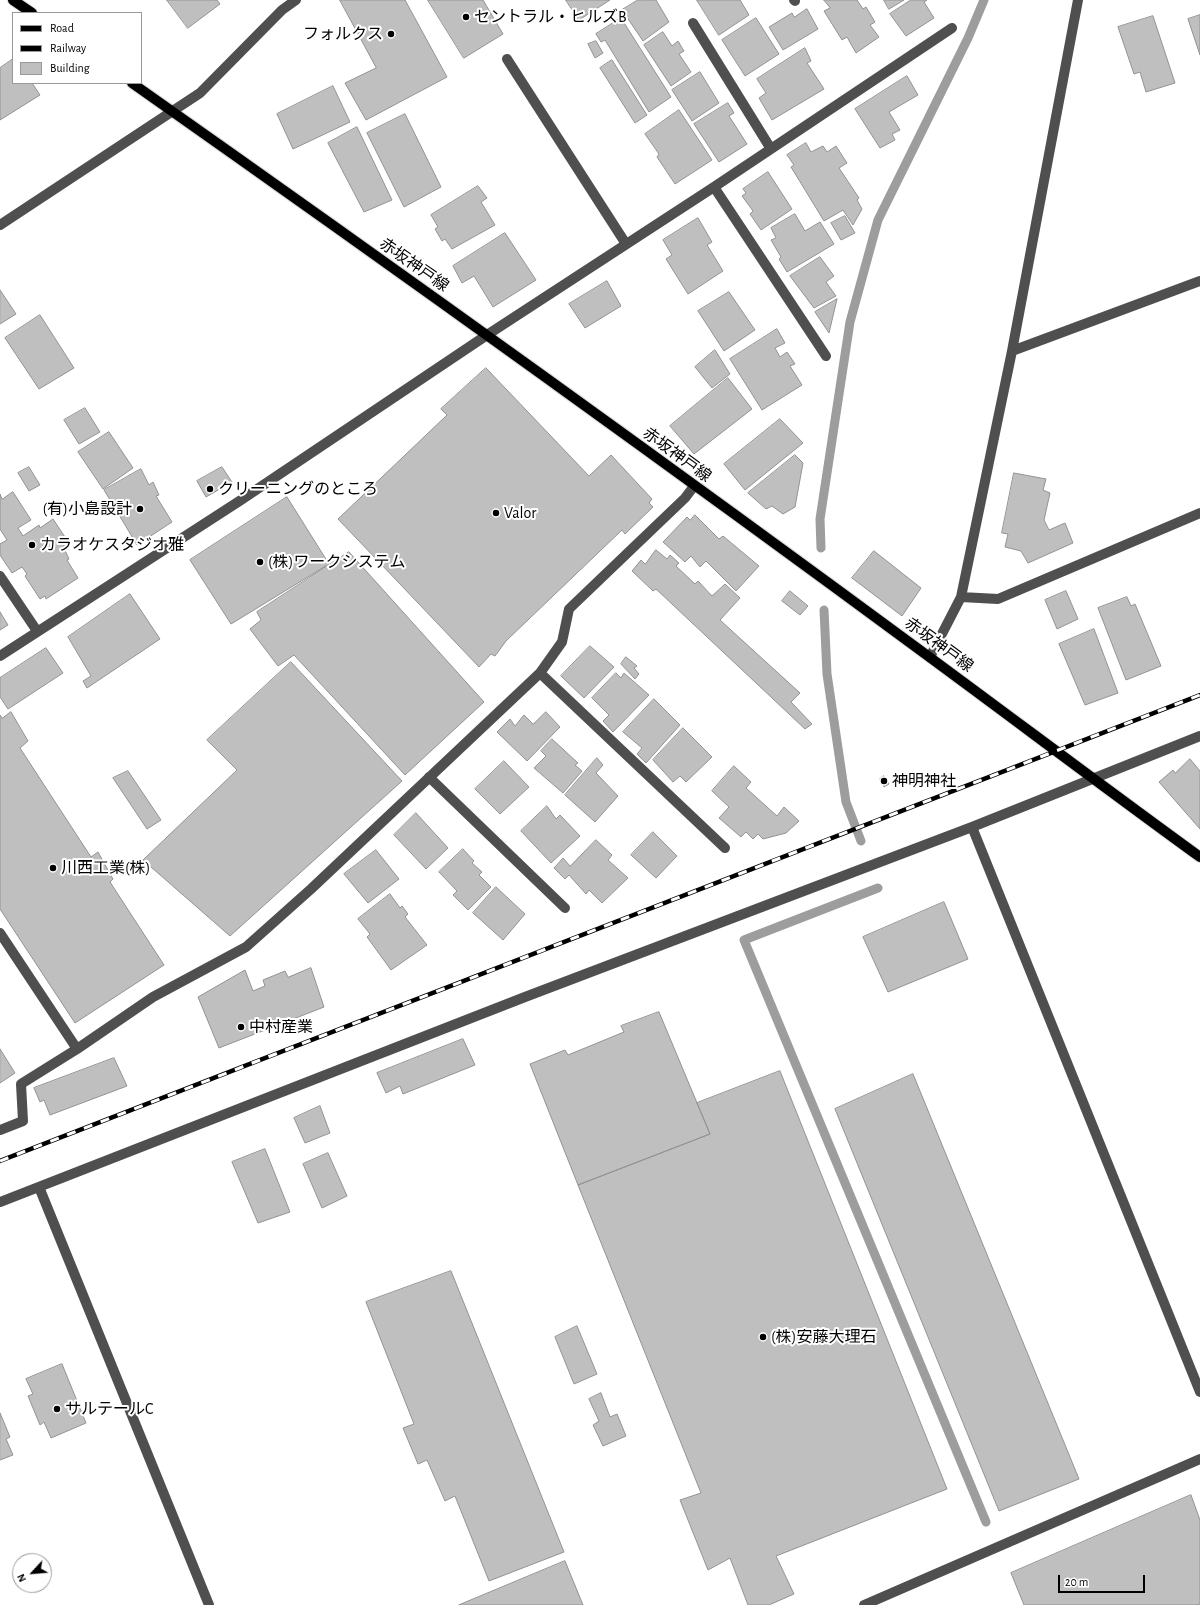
<!DOCTYPE html>
<meta charset="utf-8">
<style>
body{margin:0}
#map{position:relative;width:1200px;height:1605px;overflow:hidden;background:#fff;font-family:"Alegreya Sans",sans-serif}
canvas{display:block}
.legend{position:absolute;left:12px;top:12px;width:130px;height:72px;box-sizing:border-box;background:#fff;border:1px solid #999;margin:0;padding:5px 7px;list-style:none;font-size:12px;color:#000}
.legend li{display:flex;align-items:center;gap:8px;height:20px}
.legend b{width:20px;border:1px solid #999}
.north{position:absolute;left:12px;top:1553px;width:40px;height:40px;box-sizing:border-box;background:#fff;border:1px solid #999;border-radius:50%;rotate:244deg;font-size:11px;font-weight:700;line-height:16px;text-align:center;color:#000}
.north::after{content:'';display:block;margin:auto;width:14px;height:18px;background:#000;clip-path:polygon(50% 0,100% 100%,50% 72%,0 100%)}
.scale{position:absolute;left:1058px;top:1575px;width:87px;height:18px;box-sizing:border-box;border:2px solid #000;border-top:0;padding-left:5px;font-size:12px;line-height:14px;white-space:nowrap;color:#000;-webkit-text-stroke:3px #fff;paint-order:stroke}
</style>
<div id="map">
<canvas width="1200" height="1605"></canvas>
<ul class="legend">
<li><b style="height:5px;background:#000"></b>Road</li>
<li><b style="height:5px;background:#000"></b>Railway</li>
<li><b style="height:11px;background:#bfbfbf"></b>Building</li>
</ul>
<div class="north">N</div>
<div class="scale">20 m</div>
</div>
<script>
const g = document.querySelector('canvas').getContext('2d');
g.lineJoin = 'round';
function stroke(path, color, width, dash) { g.strokeStyle = color; g.lineWidth = width; g.lineCap = dash ? 'butt' : 'round'; g.setLineDash(dash || []); g.stroke(path); }
function fillPath(path, color) { g.fillStyle = color; g.fill(path, 'evenodd'); }
function label(font, color, halo, rows, align = 'center') {
  g.font = font + ' "Alegreya Sans","Noto Sans JP",sans-serif'; g.lineWidth = 4; g.setLineDash([]); g.textBaseline = 'middle'; g.strokeStyle = halo; g.fillStyle = color; for (const [text, x, y, turn = 0] of rows) {
    g.save(); g.translate(x, y); g.rotate((+turn || 0) * Math.PI / 180); g.textAlign = isNaN(turn) ? turn : align; if (halo) g.strokeText(text, 0, 0); g.fillText(text, 0, 0); g.restore();
  }
}
stroke(new Path2D(`
 M821,548L820,519L850,322L878,220L968,38L984,0
 M824,610L827,674L846,802L861,841
 M878,888L744,940L986,1522`), '#9d9d9d', 9);
const building = new Path2D(`
 M167,0H217L220,4L188,28Z
 M340,0H405L447,77L366,120L345,83L376,68Z
 M428,0H483L503,34L464,58Z
 M566,0H610L579,20Z
 M638,0H656L669,22L643,41L622,10Z
 M697,0H740L749,15L719,35Z
 M824,0H857L863,9L866,7L875,22L870,25L879,37L856,53L847,37L842,40L824,11L830,8Z
 M884,0H904L889,9Z
 M911,0H927L924,2L934,18L906,36L890,14Z
 M807,9L818,29L783,50L769,27L792,13L794,17Z
 M1200,15V55L1188,19Z
 M1153,16L1175,83L1146,92L1140,72L1134,74L1118,27Z
 M621,18L671,97L649,112L605,40L601,42L596,34Z
 M756,18L779,54L745,76L722,40Z
 M663,32L672,46L678,41L684,51L679,54L691,72L671,86L644,45Z
 M596,41L603,53L595,58L588,44Z
 M805,48L811,61L807,63L824,89L772,120L759,98L766,93L757,79Z
 M13,59V83H32L40,95L0,120V68Z
 M612,60L647,115L635,123L600,68Z
 M700,72L719,103L692,121L672,90Z
 M907,76L918,95L889,112L900,130L892,134L895,140L880,148L855,109Z
 M333,86L350,122L293,149L277,114Z
 M728,103L734,113L729,116L747,144L719,162L694,124Z
 M679,110L712,160L675,184L657,157L659,154L645,134Z
 M405,114L441,187L404,207L367,133Z
 M357,127L392,200L364,212L328,143Z
 M806,143L811,152L823,146L827,152L836,146L847,163L839,168L859,198L857,200L862,209L853,225L843,210L824,221L791,167L794,165L787,155Z
 M768,172L792,209L761,230L750,214L753,211L742,196L746,193L743,189Z
 M478,186L487,198L481,202L495,225L452,249L445,239L442,241L435,229L438,227L431,215Z
 M795,214L805,231L820,222L834,244L787,272L779,259L781,257L771,240L776,238L771,228Z
 M845,216L855,233L841,240L831,223Z
 M698,218L712,242L707,245L723,271L688,294L666,259L672,255L663,240Z
 M505,233L536,280L493,307L474,276L462,283L453,266Z
 M820,257L834,276L826,282L836,296L814,308L790,276Z
 M607,281L621,306L585,328L569,304Z
 M0,290L16,314L0,324Z
 M729,292L755,330L724,351L698,311Z
 M837,299L829,333L815,312Z
 M40,315L74,368L39,389L5,338Z
 M777,329L785,343L775,348L780,357L787,352L795,364L790,366L802,385L762,410L730,359Z
 M715,350L730,374L712,388L695,367Z
 M486,368L589,476L611,455L652,499L649,503L653,507L625,534L622,530L506,641L495,656L491,654L479,667L338,519L447,415L441,409Z
 M728,378L752,409L694,454L670,426Z
 M85,408L100,432L79,444L64,420Z
 M780,419L803,443L745,490L724,464Z
 M109,432L133,468L103,489L78,452Z
 M795,455L803,463L795,507L783,514L772,506L766,509L748,493Z
 M29,467L40,485L29,491L18,473Z
 M222,467L232,482L206,497L197,481Z
 M141,469L149,485L153,482L159,495L156,496L172,522L137,545L104,490Z
 M1014,473L1046,479L1043,490L1050,493L1044,520L1049,530L1065,523L1073,543L1028,563L1021,551L1005,547L1008,534L1002,533Z
 M13,492L31,520L18,528L23,536L39,525L40,528L53,519L69,543L63,546L69,559L67,560L78,578L46,599L45,596L40,599L25,576L27,574L22,567L12,573L0,555V544L7,540L0,529V494L2,499Z
 M287,497L329,564L231,624L190,560Z
 M695,515L719,539L723,536L759,566L736,591L706,561L700,567L691,556L685,562L663,542L687,517L690,520Z
 M656,550L667,559L670,555L679,563L676,566L695,584L698,581L712,596L725,584L740,598L720,620L800,693L791,702L812,724L805,729L656,589L653,591L632,571L641,560L645,564Z
 M874,551L921,588L902,616L852,578Z
 M349,552L484,702L405,775L294,655L278,666L250,629L261,620L257,612Z
 M790,591L808,606L800,615L782,601Z
 M1066,591L1078,619L1057,629L1045,600Z
 M130,594L160,639L87,688L83,681L91,676L68,637Z
 M1127,597L1131,606L1135,604L1161,666L1126,680L1098,608Z
 M0,612L8,625L0,630Z
 M1094,629L1118,693L1085,705L1059,644Z
 M590,646L614,667L584,698L561,676Z
 M46,648L63,673L8,709L0,697V678Z
 M626,657L637,666L634,668L639,674L635,679L621,664Z
 M291,662L402,781L230,936L143,860L237,770L207,740Z
 M616,673L621,678L624,673L649,695L613,732L603,721L609,715L592,698Z
 M654,699L680,725L646,763L637,754L642,748L623,732Z
 M11,712L28,741L20,748L91,857L98,852L113,879L110,882L164,965L75,1023L0,909V715L2,718Z
 M546,712L560,727L527,761L497,732L510,719L515,726L524,715L533,724Z
 M683,728L712,757L686,782L680,776L673,782L653,760Z
 M552,739L578,763L575,765L582,771L563,793L534,768L546,756L541,751Z
 M597,758L603,765L596,773L618,796L595,822L565,795Z
 M1190,759L1200,771V829L1159,782L1173,770L1175,773Z
 M504,761L529,787L500,814L475,789Z
 M734,766L751,782L746,788L777,816L784,807L799,821L786,833L763,839L758,834L753,839L746,832L741,837L719,818L729,807L712,791Z
 M128,771L161,820L147,829L113,778Z
 M884,776L889,784L884,787L880,779Z
 M547,806L556,819L560,815L580,836L551,863L521,831Z
 M416,813L448,848L426,869L394,835Z
 M653,832L677,856L656,878L631,855Z
 M596,840L612,855L608,860L628,878L602,903L589,890L586,894L569,875L565,879L554,868L563,858L570,866Z
 M463,849L474,861L472,863L482,872L479,875L491,887L468,910L453,895L457,891L439,872Z
 M376,850L399,879L368,903L344,874Z
 M496,887L525,914L503,940L473,913Z
 M390,894L400,908L402,906L408,914L405,917L427,945L391,970L367,937L370,934L358,919Z
 M944,902L968,959L888,992L863,937Z
 M311,968L324,1007L219,1048L198,997L245,970L253,991L265,986L263,980L285,971L288,977Z
 M659,1012L710,1134L578,1185L530,1064L565,1050L568,1055L624,1032L621,1026Z
 M463,1039L475,1065L403,1094L400,1086L386,1093L377,1073Z
 M0,1049L15,1073L0,1083Z
 M114,1058L127,1086L50,1115L44,1100L40,1102L34,1088Z
 M780,1071L947,1489L776,1556L794,1594L769,1605H748L730,1558L708,1570L680,1500L701,1493L578,1185L710,1134L697,1103Z
 M913,1074L1079,1479L999,1511L835,1109Z
 M320,1106L330,1133L305,1143L294,1118Z
 M265,1149L290,1212L258,1223L232,1162Z
 M328,1153L347,1196L322,1208L303,1164Z
 M451,1271L564,1552L489,1581L455,1496L445,1501L427,1460L418,1464L403,1428L414,1424L366,1302Z
 M577,1326L597,1374L574,1384L555,1337Z
 M62,1364L86,1423L51,1438L44,1422L40,1425L28,1396L33,1394L26,1379Z
 M601,1393L610,1417L617,1414L626,1436L603,1446L593,1425L599,1421L589,1399Z
 M0,1413L10,1437L6,1439L13,1455L0,1460Z
 M1191,1495L1200,1520V1604L1197,1605H1024L1011,1573Z
 M565,1561L583,1605H459Z`);
fillPath(building, '#bfbfbf');
stroke(building, '#939393', 1);
const major = new Path2D(`
 M13,0L32,13
 M132,83C399,271 665,462 928,656C1019,723 1109,791 1200,857`);
stroke(major, '#dbdbdb', 12);
stroke(new Path2D(`
 M794,0L795,1
 M693,23L771,149
 M507,59L626,244
 M714,187L826,356
 M0,225L200,93L282,10L296,0
 M1012,351L1200,281
 M0,576L37,631
 M961,597L998,599L1200,513
 M0,656L241,500L487,335L714,187L952,28
 M930,657L961,597L1012,351L1078,0
 M540,673L725,848
 M429,777L565,908
 M972,827L1200,1392
 M0,933L77,1049
 M0,1130L23,1121L21,1084L77,1049L153,997L246,947L311,889L540,673L562,642L569,609L685,498L694,486
 M39,1187L209,1605
 M0,1202L525,997L972,827L1200,736
 M864,1605L1200,1459`), '#4f4f4f', 10);
stroke(major, '#000', 10);
const rail = new Path2D(`
 M0,1161L1200,695`);
stroke(rail, '#000', 4.5);
stroke(rail, '#fff', 3, [9]);
for (const [x, y, r, color] of [
 [466,17,4,"#000"],
 [391,34,4,"#000"],
 [210,489,4,"#000"],
 [140,509,4,"#000"],
 [496,513,4,"#000"],
 [32,545,4,"#000"],
 [260,562,4,"#000"],
 [884,781,4,"#000"],
 [53,868,4,"#000"],
 [241,1027,4,"#000"],
 [763,1337,4,"#000"],
 [57,1409,4,"#000"]
]) { const dot = new Path2D(); dot.arc(x, y, r, 0, 2 * Math.PI); g.fillStyle = color; g.fill(dot); stroke(dot, '#fff', 1.5); }
label('16px', '#000', '#fff', [
 ["セントラル・ヒルズB",474,17],
 ["フォルクス",383,34,"right"],
 ["クリーニングのところ",218,489],
 ["(有)小島設計",132,509,"right"],
 ["Valor",504,513],
 ["カラオケスタジオ雅",40,545],
 ["(株)ワークシステム",268,562],
 ["神明神社",892,781],
 ["川西工業(株)",61,868],
 ["中村産業",249,1027],
 ["(株)安藤大理石",771,1337],
 ["サルテールC",65,1409]
], 'left');
label('16px', '#000', '#fff', [
 ["赤坂神戸線",414,265,35],
 ["赤坂神戸線",677,455,36],
 ["赤坂神戸線",939,645,36]
]);
</script>
